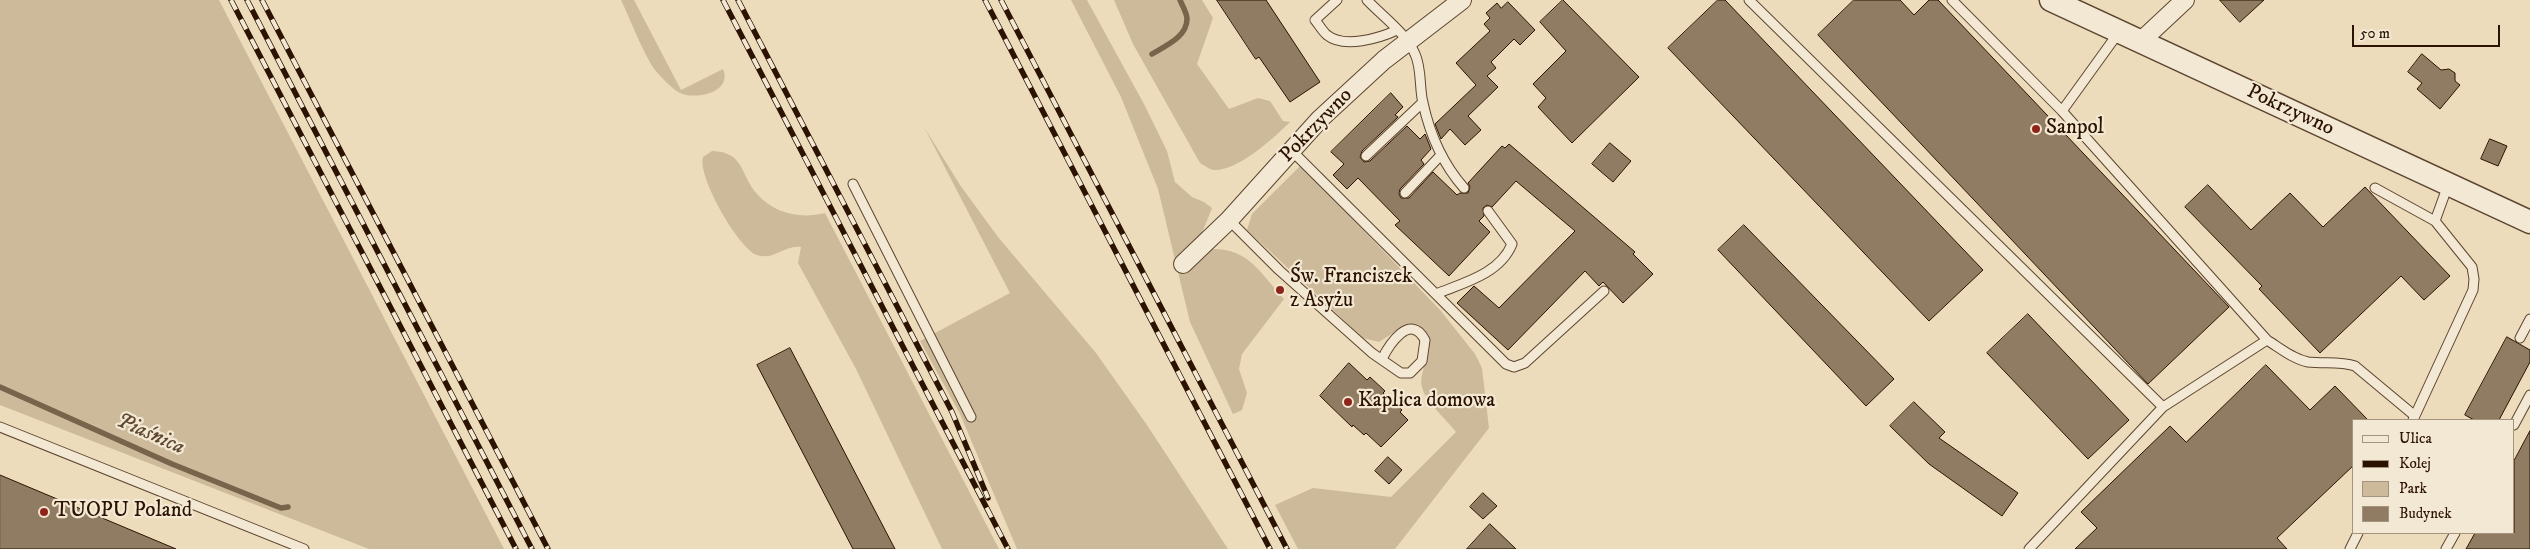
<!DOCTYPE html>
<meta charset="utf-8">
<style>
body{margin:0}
#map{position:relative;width:2530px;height:549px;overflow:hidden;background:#eddcbb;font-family:"IM FELL DW Pica",serif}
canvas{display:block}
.legend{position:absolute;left:2352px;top:419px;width:162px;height:115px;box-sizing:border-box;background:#f3e8d3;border:1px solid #a3937f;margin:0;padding:6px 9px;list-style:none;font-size:15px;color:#2c1301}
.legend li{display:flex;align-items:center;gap:10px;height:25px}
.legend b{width:25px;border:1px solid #a3937f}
.scale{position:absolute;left:2352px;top:25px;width:148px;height:22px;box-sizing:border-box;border:2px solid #2c1301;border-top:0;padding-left:6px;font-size:15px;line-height:18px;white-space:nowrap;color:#2c1301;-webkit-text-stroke:4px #f3e8d3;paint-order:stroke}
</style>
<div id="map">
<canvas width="2530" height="549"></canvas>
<ul class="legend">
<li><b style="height:6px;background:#f3e8d3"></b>Ulica</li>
<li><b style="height:6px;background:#2c1301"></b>Kolej</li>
<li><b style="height:14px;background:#ccba9b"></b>Park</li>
<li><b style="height:14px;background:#907c62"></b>Budynek</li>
</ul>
<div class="scale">50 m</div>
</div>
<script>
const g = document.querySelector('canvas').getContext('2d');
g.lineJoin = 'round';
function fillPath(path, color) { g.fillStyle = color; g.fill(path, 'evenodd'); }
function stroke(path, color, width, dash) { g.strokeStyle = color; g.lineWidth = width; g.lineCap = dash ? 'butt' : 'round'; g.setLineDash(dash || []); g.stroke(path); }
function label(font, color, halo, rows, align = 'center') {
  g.font = font + ' "IM FELL DW Pica",serif'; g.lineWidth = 4.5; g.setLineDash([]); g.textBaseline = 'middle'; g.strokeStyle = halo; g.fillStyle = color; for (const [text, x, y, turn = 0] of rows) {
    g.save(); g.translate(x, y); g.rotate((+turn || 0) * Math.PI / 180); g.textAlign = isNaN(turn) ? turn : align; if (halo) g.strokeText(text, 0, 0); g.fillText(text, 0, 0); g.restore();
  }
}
fillPath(new Path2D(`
 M0,0H219L504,549H369L0,405Z
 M621,0H634L681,90L723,69C733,93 695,100 680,93C672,89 661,77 655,70C644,55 630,19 621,0Z
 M1071,0H1087L1145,106L1167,151L1175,182L1192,197L1204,202L1212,208L1202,233L1201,242L1210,249C1249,248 1259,272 1284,299L1242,354L1239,369L1247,393L1242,410L1233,414L1190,322L1158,189L1121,97Z
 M1114,0H1202L1213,18L1197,64L1229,109L1258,98L1270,101L1283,121L1290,122C1274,138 1238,171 1214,170C1210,170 1204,165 1200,163L1133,44Z
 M924,127L960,185L998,237L1096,353L1147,425L1228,549H1017L960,414L920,341L1010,293Z
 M712,151C745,152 740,175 757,194C775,214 800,219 825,213L999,549H942L856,369L798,263L801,247C786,244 773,261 757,255C738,248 697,176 703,157Z
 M1301,165L1441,311L1475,354L1482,368L1489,428L1395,549H1298L1275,505L1313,488L1391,497L1456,432C1447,420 1425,401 1422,387C1418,369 1436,353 1424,329L1406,325L1379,342L1363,338L1247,230L1252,214Z`), '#ccba9b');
stroke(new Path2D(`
 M1152,54C1165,46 1187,37 1187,19C1187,13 1182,5 1180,0
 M0,387L172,464L281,508L288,507`), '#78634b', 5.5);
const building = new Path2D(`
 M1217,0H1266L1320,82L1290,102L1259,57L1256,59Z
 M1563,0L1639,77L1572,143L1538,107L1546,98L1533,84L1566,51L1540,22Z
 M1718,0H1725L1983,270L1929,321L1668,48Z
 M1854,0H1900L1914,15L1929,0H1938L2229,307L2148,384L1818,35Z
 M2220,0H2264L2240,22Z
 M1508,2L1535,30L1520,45L1514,39L1491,62L1496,68L1487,76L1498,87L1468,116L1481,130L1465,145L1450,129L1441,139L1435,124L1476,85L1456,63L1490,31L1484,24L1490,18L1486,13L1497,3L1501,8Z
 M2422,54L2441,70L2449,69L2455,73V81L2460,85L2440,109L2417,89L2422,83L2408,72Z
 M1391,93L1403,107L1395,115L1398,117L1362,151L1360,157L1364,162L1370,161L1407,126L1420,139L1425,134L1431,149L1421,160L1424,164L1400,189L1399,194L1401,198H1409L1433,172L1457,195L1460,193H1468L1470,187L1468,183L1502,146L1505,148L1509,144L1635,252L1633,254L1653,274L1623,303L1603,282L1599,286L1585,271L1508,350L1457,303L1474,286L1499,308L1575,231L1516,181L1492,207L1487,205L1483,208L1484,216L1479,221L1490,232L1449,276L1395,225L1400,221L1358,178L1347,189L1333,175L1344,164L1331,152Z
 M2490,139L2507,146L2498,166L2481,159Z
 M1610,143L1631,161L1613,182L1592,164Z
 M2208,185L2251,230L2290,193L2323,227L2365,187L2450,276L2424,300L2401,276L2320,353L2259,289L2262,286L2185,207Z
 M1744,225L1894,379L1866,406L1718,250Z
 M2028,314L2129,420L2088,459L1987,353Z
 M2507,337L2530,350V362L2499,420H2474L2465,415Z
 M790,348L895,549H853L757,365Z
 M1349,363L1367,380L1370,377L1385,391L1383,393L1402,410L1400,412L1408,420L1381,447L1366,433L1364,435L1353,425L1352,427L1320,396Z
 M2266,365L2310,410L2335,386L2368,420H2354V465L2277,538L2287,549H2075L2097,528L2081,512L2170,426L2186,442Z
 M1914,402L1945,432L1939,438L2018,493L2002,516L1929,464L1890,426Z
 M2530,431V549H2466L2475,533H2514V461Z
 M1388,457L1402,470L1389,484L1375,471Z
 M0,475L176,549H0Z
 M1483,493L1497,506L1483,519L1470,507Z
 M1490,524L1516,549H1467Z`);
fillPath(building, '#907c62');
stroke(building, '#2c1301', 1);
const service = new Path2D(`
 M1337,0L1315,20C1319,25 1323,32 1327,35C1344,49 1380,38 1397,30
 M1367,0C1382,16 1406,33 1415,54C1422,69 1419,87 1423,103C1430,135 1442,163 1464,188
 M1749,0L2163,407
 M1952,0L2062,111L2119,32
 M1292,151L1506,364L1514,367L1525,363L1604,291
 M1366,156L1423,102
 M853,184L971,417
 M2375,188L2435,221
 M1405,193L1440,156
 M1229,220L1279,270L1372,353L1401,373H1410L1422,361L1425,340C1410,312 1389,345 1382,359
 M1436,294C1463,283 1500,274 1512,244L1488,211
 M2520,338L2530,319
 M2267,340C2280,348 2293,359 2308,362C2324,364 2340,361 2355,366L2415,416
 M2413,420L2473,290L2474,279L2472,267L2435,221L2448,185
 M2514,425L2530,395
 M0,427L304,549
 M2029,549L2163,407L2267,340L2062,111
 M2350,549L2358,533
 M2446,549L2455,533`);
const minor = new Path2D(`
 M2140,42L2185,0
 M1183,264L1229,220L1320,119L1384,60L1462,0`);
const tertiary = new Path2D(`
 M2051,0L2530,222`);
stroke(service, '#5c4530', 11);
stroke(minor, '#5c4530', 20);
stroke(tertiary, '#5c4530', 25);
stroke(service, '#f3e8d3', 9);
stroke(minor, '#f3e8d3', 18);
stroke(tertiary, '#f3e8d3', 22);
const rail = new Path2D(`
 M231,0L516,549
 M247,0L532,549
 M262,0L548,549
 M723,0L1008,549
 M738,0L952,412L988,498
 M985,0L1270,549
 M1001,0L1287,549`);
stroke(rail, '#2c1301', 5.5);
stroke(rail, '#f3e8d3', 4, [11]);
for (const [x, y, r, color] of [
 [2036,129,5,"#8f2418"],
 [1280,290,5,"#8f2418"],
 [1348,402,5,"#8f2418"],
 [44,512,5,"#8f2418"]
]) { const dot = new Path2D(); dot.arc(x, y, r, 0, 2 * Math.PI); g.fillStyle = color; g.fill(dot); stroke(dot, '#f3e8d3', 2); }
label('21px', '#2c1301', '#f3e8d3', [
 ["Pokrzywno",2290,111,25],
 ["Pokrzywno",1317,126,-46]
]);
label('21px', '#2c1301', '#f3e8d3', [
 ["Sanpol",2046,129],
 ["Św. Franciszek",1290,278],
 ["z Asyżu",1290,302],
 ["Kaplica domowa",1358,402],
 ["TUOPU Poland",54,512]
], 'left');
label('italic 22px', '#5f4832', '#f3e8d3', [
 ["Piaśnica",150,435,24]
]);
</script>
